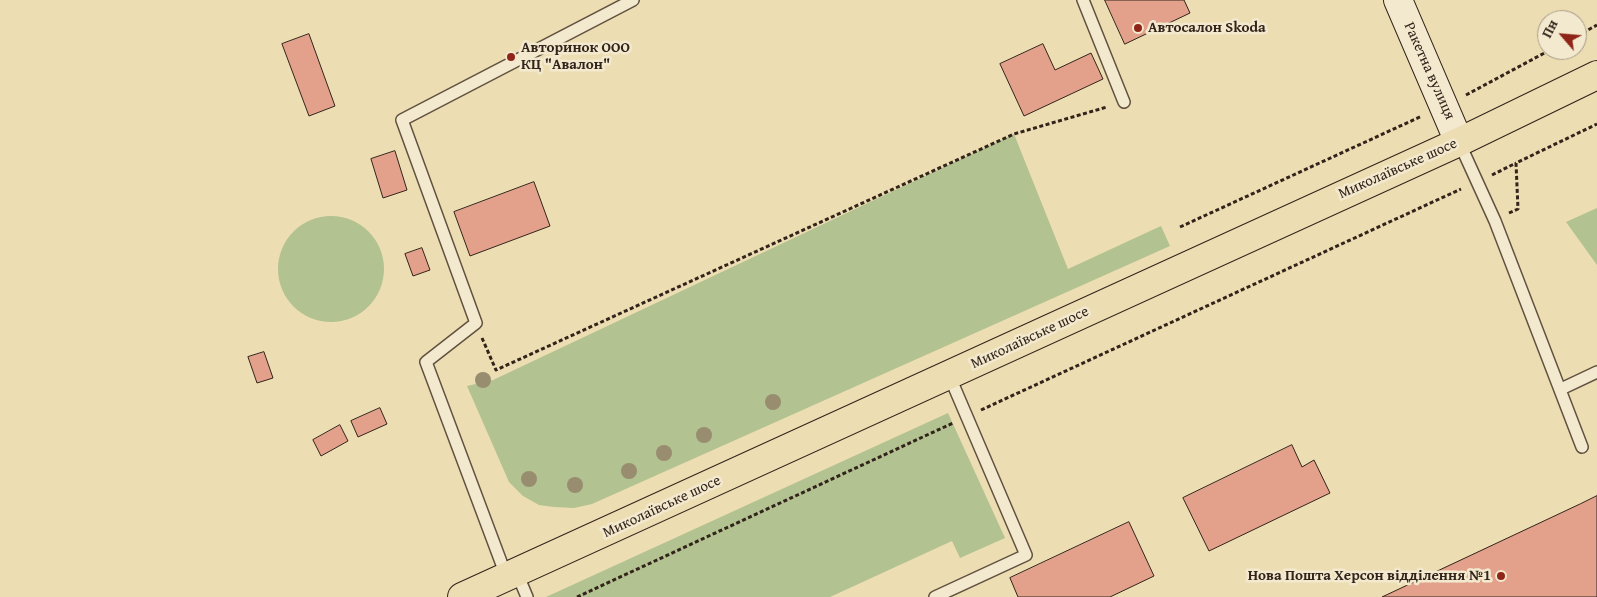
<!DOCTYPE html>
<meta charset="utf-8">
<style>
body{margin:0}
#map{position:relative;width:1597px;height:597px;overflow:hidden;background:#edddb3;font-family:"Gentium Book Plus",serif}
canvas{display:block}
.north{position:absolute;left:1537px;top:10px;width:50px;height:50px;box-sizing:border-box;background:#f3e9ce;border:1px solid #a69a86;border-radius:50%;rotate:297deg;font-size:14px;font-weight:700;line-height:20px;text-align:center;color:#32241a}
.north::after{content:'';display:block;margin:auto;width:18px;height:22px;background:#8f2418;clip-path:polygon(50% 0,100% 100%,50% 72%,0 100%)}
</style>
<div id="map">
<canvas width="1597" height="597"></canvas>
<div class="north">Пн</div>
</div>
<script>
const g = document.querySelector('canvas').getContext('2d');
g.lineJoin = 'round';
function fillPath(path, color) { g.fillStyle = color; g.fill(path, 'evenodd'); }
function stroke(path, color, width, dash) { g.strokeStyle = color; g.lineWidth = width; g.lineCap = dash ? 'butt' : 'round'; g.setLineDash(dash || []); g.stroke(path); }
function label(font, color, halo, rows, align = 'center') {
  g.font = font + ' "Gentium Book Plus",serif'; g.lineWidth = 5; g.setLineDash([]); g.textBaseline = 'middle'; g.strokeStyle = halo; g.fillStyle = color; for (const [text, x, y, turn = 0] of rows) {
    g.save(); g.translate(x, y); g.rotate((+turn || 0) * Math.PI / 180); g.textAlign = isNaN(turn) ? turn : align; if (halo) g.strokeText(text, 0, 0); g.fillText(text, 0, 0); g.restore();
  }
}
fillPath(new Path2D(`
 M1014,134L1068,269L1161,226L1170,246L592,504L574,508L554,507L539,505L523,496L509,482L467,386L493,380Z
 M1597,208V265L1566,222Z
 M278 269a53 53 0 1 1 106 0a53 53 0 1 1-106 0Z
 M948,413L1005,538L960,558L952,541L830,597H546Z`), '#b2c291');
const building = new Path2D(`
 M1105,0H1184L1190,13L1125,44Z
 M309,34L335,106L309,116L282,44Z
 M1043,44L1055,70L1091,53L1103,79L1024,116L1000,64Z
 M395,151L407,190L383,198L371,159Z
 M534,182L550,226L470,256L454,212Z
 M422,248L430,270L413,276L405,254Z
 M264,352L273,378L257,383L248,357Z
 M380,408L387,424L358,437L351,421Z
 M340,425L348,441L321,456L313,440Z
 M1292,445L1302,467L1314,460L1330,493L1209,551L1183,498Z
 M1597,496V597H1382L1580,504Z
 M1129,522L1154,576L1110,597H1018L1010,578Z`);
fillPath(building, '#e3a18b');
stroke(building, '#32241a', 1);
const lane = new Path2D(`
 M1083,0L1124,102
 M1459,142L1495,221L1582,447
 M1561,389L1597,372
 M517,573L527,597
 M507,578L426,362L476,323L402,120L633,0
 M935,597L1026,555L949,375`);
const secondary = new Path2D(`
 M1398,0L1459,142`);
const primary = new Path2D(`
 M462,597L1459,142L1597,75`);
stroke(lane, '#615240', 14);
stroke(secondary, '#32241a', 30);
stroke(primary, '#32241a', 30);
stroke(new Path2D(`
 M1577,36L1597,25
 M1466,95L1550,50
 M1492,175L1516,163
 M1509,213L1518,209L1516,163L1597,124
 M1180,227L1422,116
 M482,338L496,370L1014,134L1107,107
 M981,410L1461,189
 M577,597L953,423`), '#32241a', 3, [4, 2.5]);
stroke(lane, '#f3e9ce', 11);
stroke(secondary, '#f3e9ce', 28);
stroke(primary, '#edddb3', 28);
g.fillStyle = '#988d6f';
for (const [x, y] of [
 [483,380],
 [773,402],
 [704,435],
 [664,453],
 [629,471],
 [529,479],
 [575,485]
]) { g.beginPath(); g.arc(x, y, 8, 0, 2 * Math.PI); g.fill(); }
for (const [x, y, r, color] of [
 [1138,28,5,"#8f2418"],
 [511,57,5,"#8f2418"],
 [1501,576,5,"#8f2418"]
]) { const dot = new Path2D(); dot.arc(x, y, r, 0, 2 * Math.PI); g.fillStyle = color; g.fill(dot); stroke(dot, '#f3e9ce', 2); }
label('bold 15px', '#32241a', '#f3e9ce', [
 ["Автосалон Skoda",1148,28],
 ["Авторинок ООО",521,48],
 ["КЦ \"Авалон\"",521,65],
 ["Нова Пошта Херсон відділення №1",1491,576,"right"]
], 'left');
label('15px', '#32241a', '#f3e9ce', [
 ["Ракетна вулиця",1429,71,66],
 ["Миколаївське шосе",1398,169,-24],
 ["Миколаївське шосе",1030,338,-25],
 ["Миколаївське шосе",662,507,-25]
]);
</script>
